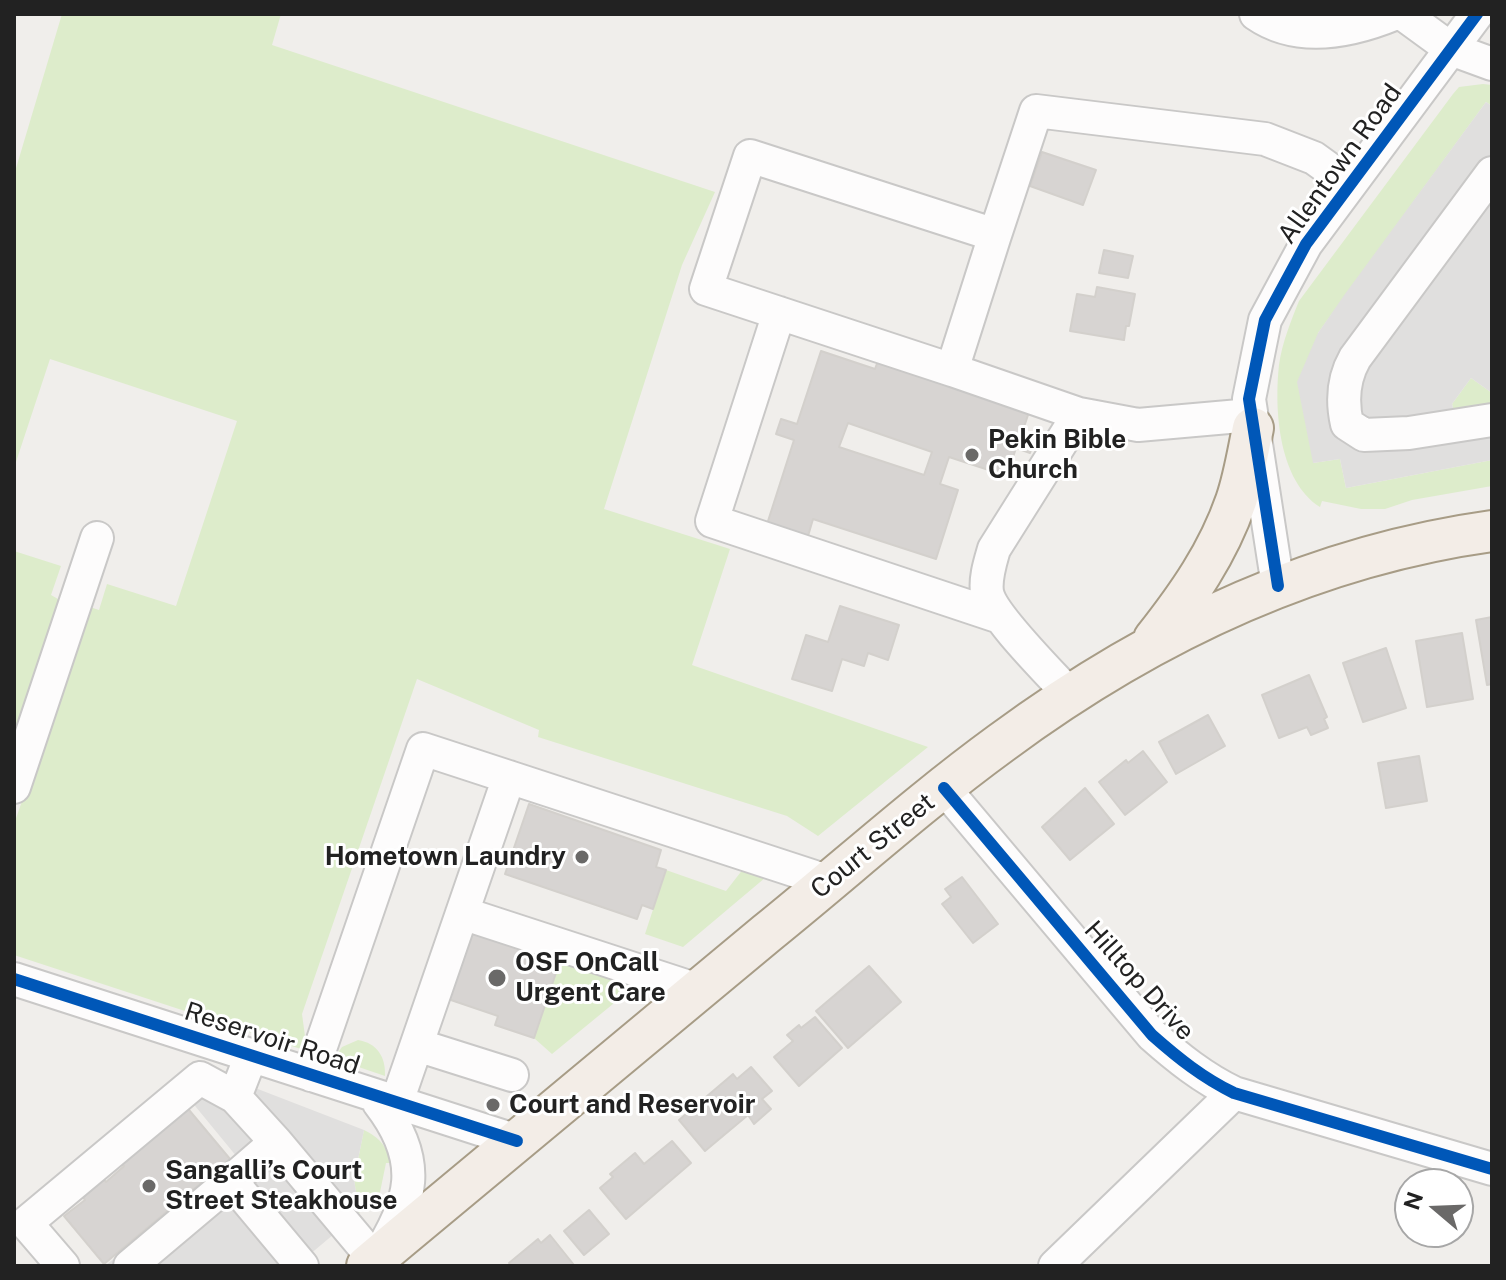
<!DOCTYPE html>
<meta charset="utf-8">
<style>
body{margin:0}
#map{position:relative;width:1506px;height:1280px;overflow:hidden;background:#f0eeeb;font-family:"Public Sans",sans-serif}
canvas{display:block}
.frame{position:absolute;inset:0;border:16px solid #222;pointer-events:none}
.north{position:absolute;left:1394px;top:1168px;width:80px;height:80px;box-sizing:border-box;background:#fff;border:2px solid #a7a7a7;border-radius:50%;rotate:289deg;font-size:22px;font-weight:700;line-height:32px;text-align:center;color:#222}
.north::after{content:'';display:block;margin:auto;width:28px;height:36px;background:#6a6968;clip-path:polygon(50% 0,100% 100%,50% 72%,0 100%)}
</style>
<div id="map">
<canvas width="1506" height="1280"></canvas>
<div class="frame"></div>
<div class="north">N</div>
</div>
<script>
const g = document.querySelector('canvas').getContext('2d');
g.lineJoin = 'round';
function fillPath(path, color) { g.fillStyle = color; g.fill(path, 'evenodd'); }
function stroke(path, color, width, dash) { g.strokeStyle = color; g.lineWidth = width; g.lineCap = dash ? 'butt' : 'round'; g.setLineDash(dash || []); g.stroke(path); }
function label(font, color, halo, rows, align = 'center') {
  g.font = font + ' "Public Sans",sans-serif'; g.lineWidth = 6; g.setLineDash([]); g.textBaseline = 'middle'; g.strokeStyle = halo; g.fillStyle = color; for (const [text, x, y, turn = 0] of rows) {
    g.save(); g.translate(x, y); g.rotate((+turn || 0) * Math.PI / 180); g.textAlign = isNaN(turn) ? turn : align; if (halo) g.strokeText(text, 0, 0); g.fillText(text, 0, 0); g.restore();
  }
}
fillPath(new Path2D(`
 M62,14H281L272,45L715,192L682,265L604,509L730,549L692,665L928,747L818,836L787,816L538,737L539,730L417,679L302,1014L307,1051L14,955V824L90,607L99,610L107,584L176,606L237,421L50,359L14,468V175Z
 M1483,84L1492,85V106L1486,102L1318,333L1313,463L1340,459L1346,488L1492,460V486L1412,500L1385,509H1361L1322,501L1320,507C1279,481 1274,411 1279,365C1282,343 1291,321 1299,301L1453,94L1459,87Z
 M1471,378L1492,393V404L1455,415L1452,404Z
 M14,551L61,566L51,595L58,599L57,614L14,741Z
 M747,864L772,872L683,947L645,934L666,870L726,891Z
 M562,955L641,981L552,1054L534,1038Z
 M358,1040C377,1043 386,1057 385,1076L338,1060L337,1054L342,1047Z
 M364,1130C380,1138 387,1146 390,1163H386L379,1197L359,1213L354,1179Z`), '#ddeccb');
fillPath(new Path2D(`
 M1486,102L1492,106V393L1471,378L1452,404L1455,415L1492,404V460L1346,488L1340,459L1313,463L1297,382L1318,333L1345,294Z
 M219,1074L364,1130L354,1179L359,1213L296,1266H105L237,1157L191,1101Z`), '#e0dfde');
const building = new Path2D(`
 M1042,152L1096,170L1083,205L1030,186Z
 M1104,250L1133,256L1128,278L1099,273Z
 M1097,287L1135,294L1129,326H1126L1124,340L1070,331L1077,294L1095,297Z
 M821,351L875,369L879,358L1032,403L1022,433L1035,437L1030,453L1016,448L1007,476L949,457L940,484L958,490L936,559L813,519L801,560L760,546L794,440L776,434L781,419L797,424ZM848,423L932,452L924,475L839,447Z
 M840,606L899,625L888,660L868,653L864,666L842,659L832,691L792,679L806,635L828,642Z
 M1492,617V684L1487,685L1476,620Z
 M1462,633L1473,699L1427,707L1416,641Z
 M1386,648L1406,708L1363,722L1343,663Z
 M1309,675L1327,717L1324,719L1328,728L1311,735L1307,727L1279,738L1262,695Z
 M1208,715L1225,746L1176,774L1159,742Z
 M1143,751L1167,782L1125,815L1099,782L1126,760L1128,763Z
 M1419,756L1427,801L1386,808L1378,763Z
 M1085,788L1114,824L1070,860L1042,827Z
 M529,804L661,850L656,867L666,870L653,909L642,905L637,919L505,874Z
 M962,877L998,924L973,943L942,904L951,897L945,889Z
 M470,924L562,955L534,1038L495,1025L498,1016L445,998Z
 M869,966L901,1002L848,1048L816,1011Z
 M815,1017L842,1048L799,1086L774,1057L793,1041L787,1035L799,1025L801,1028Z
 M751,1067L772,1091L762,1099L771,1109L754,1124L748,1115L705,1151L679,1120L733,1074L737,1079Z
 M184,1104L230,1159L104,1264L64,1216L85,1200L78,1191L99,1173L106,1182L124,1166L118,1159Z
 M672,1141L691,1163L626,1219L600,1188L613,1177L610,1174L635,1153L644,1164Z
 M589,1210L609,1234L584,1255L564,1231Z
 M550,1235L574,1265L572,1266H511L509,1263L538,1239L541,1243Z`);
fillPath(building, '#d7d4d2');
stroke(building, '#d3d0cc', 2);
const minor = new Path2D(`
 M1256,14C1298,43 1350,32 1394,14
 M1403,14L1451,49L1492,64
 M1492,173L1355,358C1343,379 1342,402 1347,424L1364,435L1409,433L1492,420
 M995,235L1036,111L1265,139L1314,158L1350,184
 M779,313L712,521L1000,617
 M952,370L706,289L750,156L995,235L952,370L1079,414L1138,425L1251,415
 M1278,586L1249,399L1265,320L1306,244L1477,14
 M1070,695C1052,675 991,615 987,592C985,578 990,563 994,549L1079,414
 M14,787L97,538
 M944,788L1152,1035C1178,1058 1203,1078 1234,1093L1492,1169
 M462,913L698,990
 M14,979L517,1141
 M417,1045L512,1075
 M311,1075L423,749L830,882
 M391,1119L509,777
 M276,1142L375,1260C413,1202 424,1161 379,1103
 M231,1181L276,1142L235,1097
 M63,1266L26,1223L200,1078L235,1097L251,1056
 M130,1266L231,1181L302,1266
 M1055,1266L1234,1093`);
const major = new Path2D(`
 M1154,639C1188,596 1218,553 1236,501C1244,478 1248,452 1253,428
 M367,1266C500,1154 634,1043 767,933C845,870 920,802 1001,743C1147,635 1312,556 1492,531`);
stroke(minor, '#c9c8c7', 36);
stroke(major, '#a79c86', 44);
stroke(minor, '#fdfcfc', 32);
stroke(major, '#f3ede7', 40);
stroke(new Path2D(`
 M1278,586L1249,399L1265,320L1306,244L1477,14
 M944,788L1152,1035C1178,1058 1203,1078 1234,1093L1492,1169
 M14,979L517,1141`), '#0057b8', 12);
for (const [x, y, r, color] of [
 [972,455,8,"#6a6968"],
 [582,857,8,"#6a6968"],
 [497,978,10,"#6a6968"],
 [493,1105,8,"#6a6968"],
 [149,1186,8,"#6a6968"]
]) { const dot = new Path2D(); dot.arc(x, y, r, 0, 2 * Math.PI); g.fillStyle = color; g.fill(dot); stroke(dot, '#fff', 3); }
label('26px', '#222', '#fff', [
 ["Allentown Road",1340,164,-54],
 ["Court Street",873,846,-39],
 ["Hilltop Drive",1139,981,48],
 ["Reservoir Road",272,1039,18]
]);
label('bold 26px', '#222', '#fff', [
 ["Pekin Bible",988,440],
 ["Church",988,470],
 ["Hometown Laundry",566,857,"right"],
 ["OSF OnCall",515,963],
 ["Urgent Care",515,993],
 ["Court and Reservoir",509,1105],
 ["Sangalli’s Court",165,1171],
 ["Street Steakhouse",165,1201]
], 'left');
</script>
